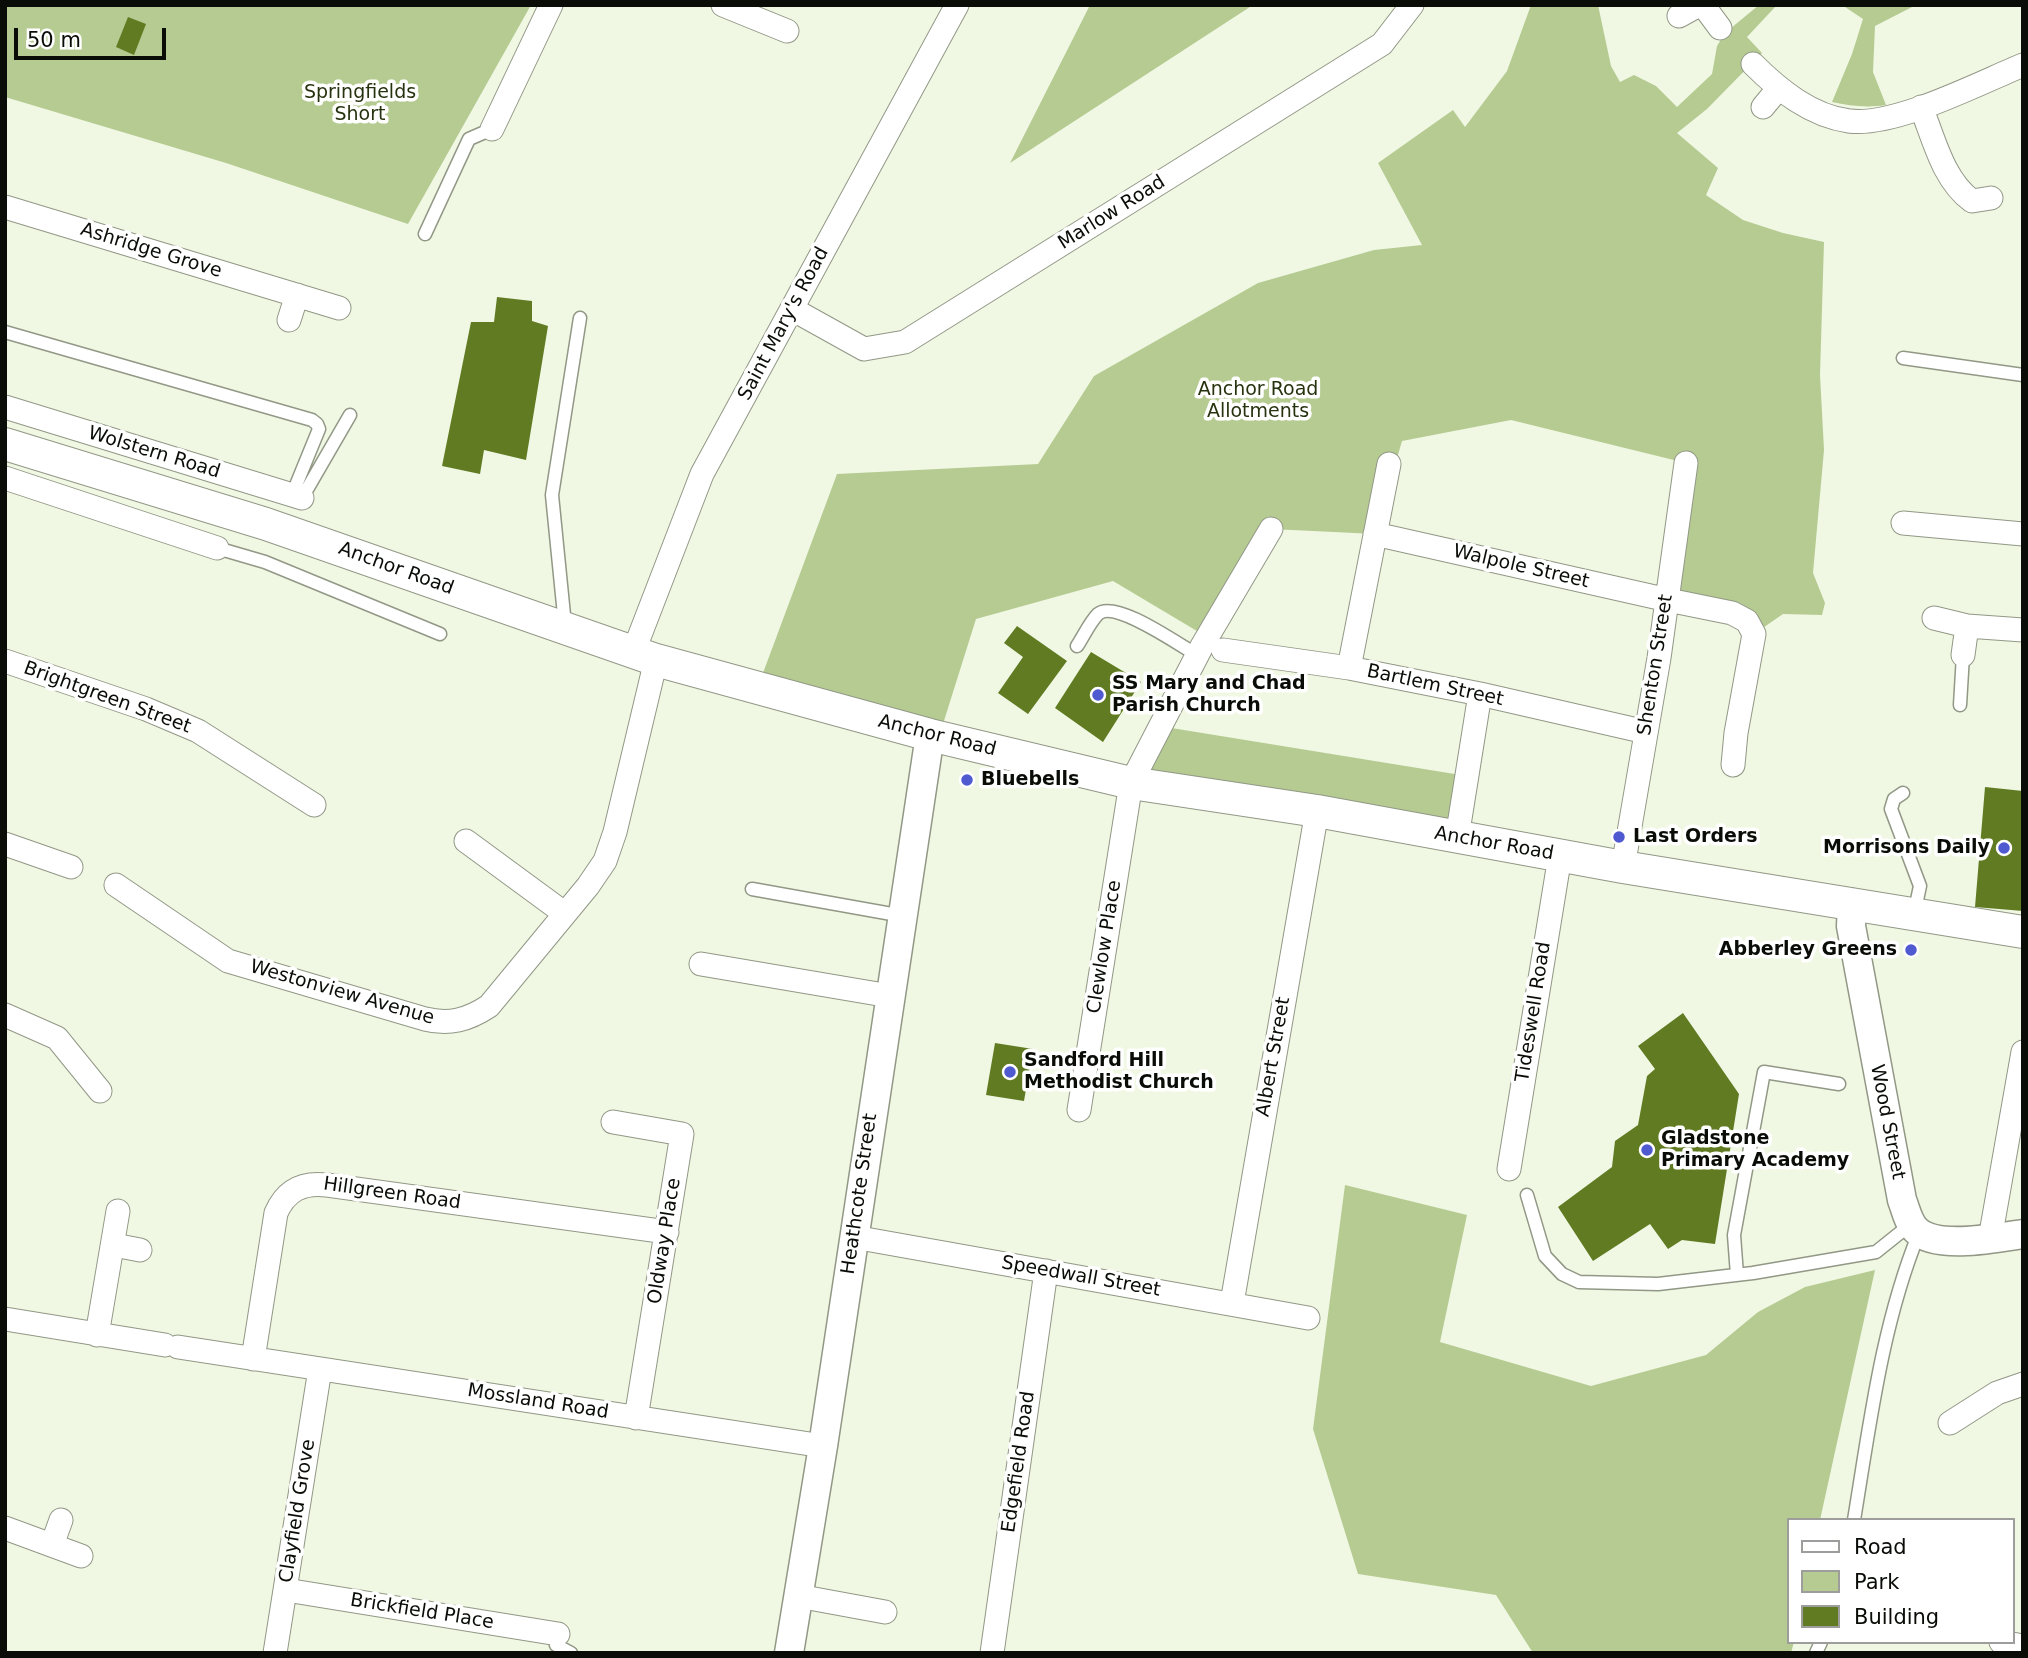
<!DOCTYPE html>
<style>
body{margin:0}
#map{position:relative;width:2028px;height:1658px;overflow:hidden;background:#f0f8e4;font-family:"DejaVu Sans",sans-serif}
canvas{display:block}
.frame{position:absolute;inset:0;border:7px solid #0a0d07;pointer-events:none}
.legend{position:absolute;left:1787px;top:1518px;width:228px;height:126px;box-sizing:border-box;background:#fff;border:2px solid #9d9e9c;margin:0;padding:9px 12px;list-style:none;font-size:21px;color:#0a0d07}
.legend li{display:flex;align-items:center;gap:14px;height:35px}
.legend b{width:35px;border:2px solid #9d9e9c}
.scale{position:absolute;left:14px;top:28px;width:152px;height:32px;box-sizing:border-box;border:4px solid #0a0d07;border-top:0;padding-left:9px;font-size:21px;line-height:24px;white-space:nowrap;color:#0a0d07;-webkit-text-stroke:5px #fff;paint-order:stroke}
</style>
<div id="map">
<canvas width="2028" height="1658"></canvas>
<div class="frame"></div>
<ul class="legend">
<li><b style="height:9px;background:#fff"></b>Road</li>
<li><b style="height:19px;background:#b6cb92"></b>Park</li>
<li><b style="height:19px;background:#617b23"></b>Building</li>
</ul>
<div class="scale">50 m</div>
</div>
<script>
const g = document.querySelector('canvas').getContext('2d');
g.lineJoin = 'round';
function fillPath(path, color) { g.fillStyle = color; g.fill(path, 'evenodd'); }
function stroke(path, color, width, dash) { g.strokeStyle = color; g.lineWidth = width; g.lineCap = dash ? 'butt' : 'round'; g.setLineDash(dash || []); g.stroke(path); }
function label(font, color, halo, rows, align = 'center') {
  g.font = font + ' "DejaVu Sans",sans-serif'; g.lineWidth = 7; g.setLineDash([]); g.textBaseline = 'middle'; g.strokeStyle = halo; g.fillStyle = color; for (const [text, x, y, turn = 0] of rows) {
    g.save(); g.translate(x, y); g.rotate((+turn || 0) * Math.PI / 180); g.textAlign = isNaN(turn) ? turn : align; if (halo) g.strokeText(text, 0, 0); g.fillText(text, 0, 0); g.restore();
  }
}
fillPath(new Path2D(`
 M5,5H531L408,224L226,163L5,97Z
 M1090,5H1253L1010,163Z
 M1531,5H1598L1611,66L1620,82L1634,75L1656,86L1677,107L1712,74L1717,46L1725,33L1759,5H1777L1747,37L1762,53L1707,109L1677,133L1718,168L1706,195L1743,220L1783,233L1824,242L1820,375L1824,450L1813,573L1825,603L1822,615L1783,614L1754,634L1747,621L1668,600L1686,463L1511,420L1402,441L1375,534L1271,529L1207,637L1113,581L976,619L943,724L763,673L837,474L1038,464L1094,376L1258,283L1374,250L1422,245L1378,163L1453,110L1465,127L1507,71Z
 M1842,5H1916L1875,26L1873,72L1886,105C1867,108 1850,106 1832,102L1852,54L1863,19Z
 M1153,725L1467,776L1455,837L1131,783Z
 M1345,1185L1467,1215L1440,1342L1591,1386L1706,1355L1758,1312L1805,1287L1875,1270L1820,1520H1788V1642H1794L1791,1653H1533L1496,1595L1358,1574L1313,1429Z`), '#b6cb92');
fillPath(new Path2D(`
 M128,17L146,24L134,55L116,47Z
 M497,297L532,301V321L548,326L526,460L484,450L480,474L442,466L471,322H494Z
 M1017,626L1067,661L1028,714L998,693L1023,657L1004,643Z
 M1091,652L1141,682L1103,742L1055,708Z
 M1985,787L2023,791V911L1975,907Z
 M1683,1013L1739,1094L1715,1244L1682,1240L1668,1249L1650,1224L1593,1261L1558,1207L1612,1167L1615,1141L1638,1125L1647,1076L1655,1069L1638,1046Z
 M995,1043L1033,1049L1024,1101L986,1095Z`), '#617b23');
const service = new Path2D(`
 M425,234L469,139L492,129
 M5,332L312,420L317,424L319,429L292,495
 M1903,358L2023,375
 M302,498L350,415
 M217,548L265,562L440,634
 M565,625L552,495L580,318
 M1077,646C1083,637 1090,622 1098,614C1115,599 1179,645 1197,655
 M1960,705L1963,655
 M1903,793L1894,799L1891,809L1920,886L1914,914
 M752,889L903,916
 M1527,1195L1545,1256L1562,1274L1579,1282L1658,1284L1753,1273L1876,1252L1911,1224
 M1737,1275L1734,1235L1764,1072L1839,1084
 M1854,1520C1870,1423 1882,1324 1919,1233
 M556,1645L571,1653
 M1816,1653L1821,1642`);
const minor = new Path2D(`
 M723,5L787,31
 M1703,5L1720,28
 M1679,16L1699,5
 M1753,64C1779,90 1811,116 1849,121C1895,127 1979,83 2023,65
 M1763,107L1778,89
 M1921,107C1934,139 1943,180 1972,201L1991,198
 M492,129L551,5
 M5,207L339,308
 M792,309L864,349L905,342L1382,44L1412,5
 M289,320L297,295
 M5,407L302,498
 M5,478L217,548
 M1903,523L2023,534
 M1375,534L1668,600L1732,613L1747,621L1754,634L1736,733L1733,765
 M1934,618L1967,626L2023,630
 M1223,650L1349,668L1480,694L1646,732
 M633,653L702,474L957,5
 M1963,655L1967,626
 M5,661L146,709L198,731L314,805
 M1349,668L1389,464
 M1455,837L1459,825L1480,694
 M466,841L564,913
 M5,844L71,867
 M1623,867L1659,658L1686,463
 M116,885L228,961L425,1019C449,1025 468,1020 489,1006L588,886L605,861L615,832L656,660
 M701,964L890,996
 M5,1015L57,1038L100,1091
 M1079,1110L1131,783L1202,646L1271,529
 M613,1122L682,1134L636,1418
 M1509,1169L1560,856
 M854,1237L1308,1318
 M1990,1239L2023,1052
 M114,1245L140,1250
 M1232,1303L1317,811
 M5,1319L165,1345
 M97,1335L118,1211
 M178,1347L823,1446
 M253,1359L276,1213C286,1190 303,1182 327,1185L667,1232
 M1950,1423L1997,1393L2023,1384
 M5,1528L81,1556
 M52,1545L61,1520
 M286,1590L558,1634
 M798,1596L885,1612
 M2001,1642L2023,1646
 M275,1653L320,1369
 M992,1653L1046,1271`);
const tertiary = new Path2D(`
 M1852,903L1851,926L1902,1200C1906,1210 1908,1222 1916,1230C1936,1250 1997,1238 2023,1234
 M789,1653L823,1446L930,735`);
const secondary = new Path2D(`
 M5,444L266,524L656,660L930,735L1131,783L1317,811L1623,867L2023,932`);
stroke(service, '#919886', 15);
stroke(minor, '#919886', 25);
stroke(tertiary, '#919886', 31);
stroke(secondary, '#919886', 34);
stroke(service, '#fff', 12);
stroke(minor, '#fff', 23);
stroke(tertiary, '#fff', 28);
stroke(secondary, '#fff', 32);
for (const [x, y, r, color] of [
 [1098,695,7,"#505ad0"],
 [967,780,7,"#505ad0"],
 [1619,837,7,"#505ad0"],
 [2004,848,7,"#505ad0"],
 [1911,950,7,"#505ad0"],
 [1010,1072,7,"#505ad0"],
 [1647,1150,7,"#505ad0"]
]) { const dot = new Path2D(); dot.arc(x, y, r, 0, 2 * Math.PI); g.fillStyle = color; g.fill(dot); stroke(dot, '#fff', 2.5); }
label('19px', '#27330f', '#fff', [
 ["Springfields",360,93],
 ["Short",360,115],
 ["Anchor Road",1258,390],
 ["Allotments",1258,412]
]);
label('19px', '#0a0d07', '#fff', [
 ["Marlow Road",1112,213,-32],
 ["Ashridge Grove",151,251,17],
 ["Saint Mary's Road",784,324,-62],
 ["Wolstern Road",154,453,17],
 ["Walpole Street",1521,567,13],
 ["Anchor Road",396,569,20],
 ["Shenton Street",1656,665,-81],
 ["Bartlem Street",1435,686,12],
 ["Brightgreen Street",107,698,20],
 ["Anchor Road",937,736,14],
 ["Anchor Road",1494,844,10],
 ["Clewlow Place",1105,947,-81],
 ["Westonview Avenue",342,993,16],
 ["Tideswell Road",1534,1012,-81],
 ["Albert Street",1274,1057,-80],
 ["Wood Street",1887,1122,79],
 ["Hillgreen Road",392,1194,8],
 ["Heathcote Street",860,1194,-82],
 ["Oldway Place",665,1241,-81],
 ["Speedwall Street",1081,1277,10],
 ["Mossland Road",538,1402,9],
 ["Edgefield Road",1019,1462,-82],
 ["Clayfield Grove",298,1511,-81],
 ["Brickfield Place",422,1612,9]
]);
label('bold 19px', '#0a0d07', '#fff', [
 ["SS Mary and Chad",1112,684],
 ["Parish Church",1112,706],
 ["Bluebells",981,780],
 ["Last Orders",1633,837],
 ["Morrisons Daily",1990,848,"right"],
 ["Abberley Greens",1897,950,"right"],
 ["Sandford Hill",1024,1061],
 ["Methodist Church",1024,1083],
 ["Gladstone",1661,1139],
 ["Primary Academy",1661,1161]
], 'left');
</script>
